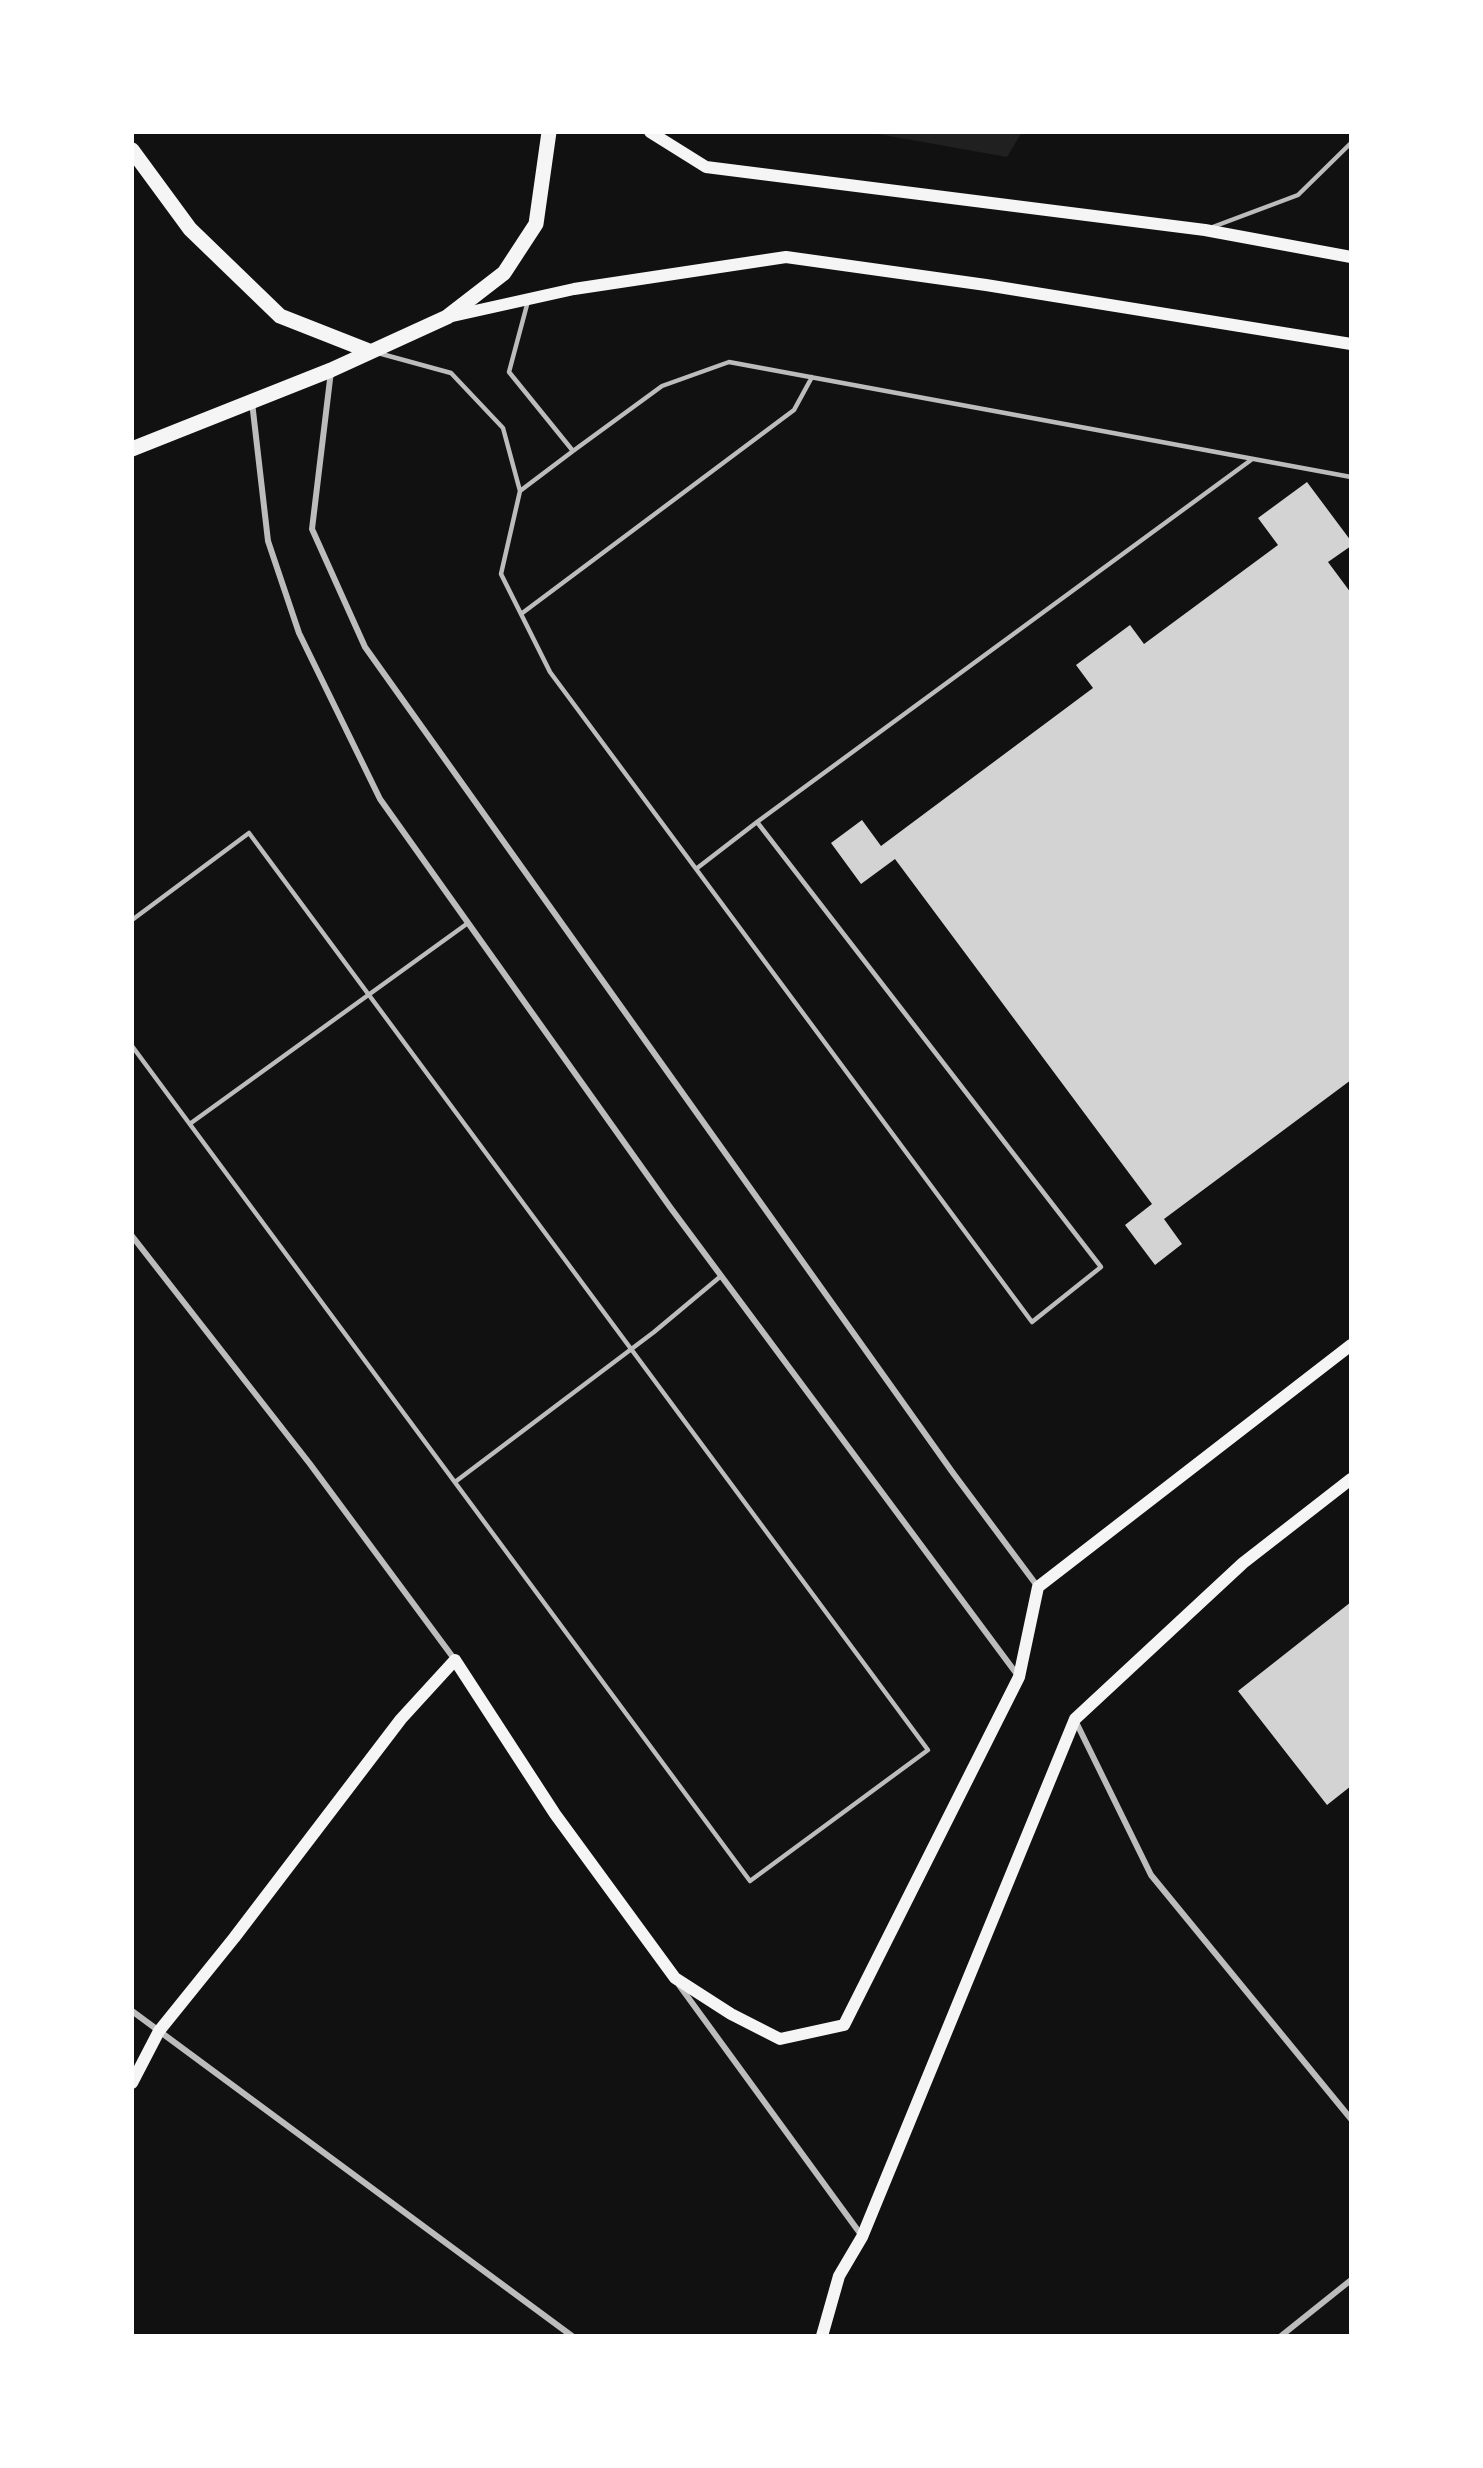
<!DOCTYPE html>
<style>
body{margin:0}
#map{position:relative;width:1483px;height:2468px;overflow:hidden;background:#111;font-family:Ubuntu,sans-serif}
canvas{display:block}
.frame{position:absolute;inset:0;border:134px solid #fff;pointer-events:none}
</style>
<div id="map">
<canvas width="1483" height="2468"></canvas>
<div class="frame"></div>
</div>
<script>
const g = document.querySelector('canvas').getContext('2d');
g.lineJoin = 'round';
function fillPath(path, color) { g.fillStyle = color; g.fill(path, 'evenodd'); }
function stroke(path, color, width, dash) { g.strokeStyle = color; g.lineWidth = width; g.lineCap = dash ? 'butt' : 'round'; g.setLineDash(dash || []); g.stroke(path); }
fillPath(new Path2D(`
 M867,132H1022L1007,157Z`), '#202020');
fillPath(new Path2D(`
 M1307,482L1351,541V546L1328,562L1351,593V1080L1164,1219L1182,1244L1155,1265L1125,1225L1152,1204L895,859L861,884L831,843L862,820L881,846L1093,688L1076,665L1130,625L1144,644L1278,545L1258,518Z
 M1351,1602V1786L1327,1805L1238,1691Z`), '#d3d3d3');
stroke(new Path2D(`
 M1210,228L1298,195L1351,143
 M528,301L509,372L573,451L662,386L729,362L1351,477
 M378,353L451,373L503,428L520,491L501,574L550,672L1032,1322L1101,1267L757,822
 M520,491L573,451
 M521,614L794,410L812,377
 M696,869L757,822L1251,460
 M132,920L249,833L928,1750L750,1881L132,1046
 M191,1123L468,923
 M455,1482L654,1332L721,1276`), '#bcbcbc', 4.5);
stroke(new Path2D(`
 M331,371L312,529L365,647L953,1473L1038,1587
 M252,402L268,541L299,633L380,799L670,1207L1019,1677
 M132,1236L310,1464L455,1660
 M1075,1720L1151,1875L1351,2119
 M679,1985L862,2236
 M132,2011L572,2336
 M1281,2336L1351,2280`), '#bcbcbc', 6);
stroke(new Path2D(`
 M650,132L706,167L1205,230L1351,257
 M448,317L574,289L786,257L986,285L1351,344
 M132,2083L159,2031L234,1938L401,1719L455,1660L555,1814L675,1978L731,2014L780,2039L844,2025L1019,1677L1038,1587L1351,1345
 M822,2336L839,2276L862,2237L1075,1719L1243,1563L1351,1479`), '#f5f5f5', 12);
stroke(new Path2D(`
 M132,150L190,229L280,316L369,351
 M132,449L331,370L447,317L504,273L536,224L549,132`), '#f5f5f5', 15);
</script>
